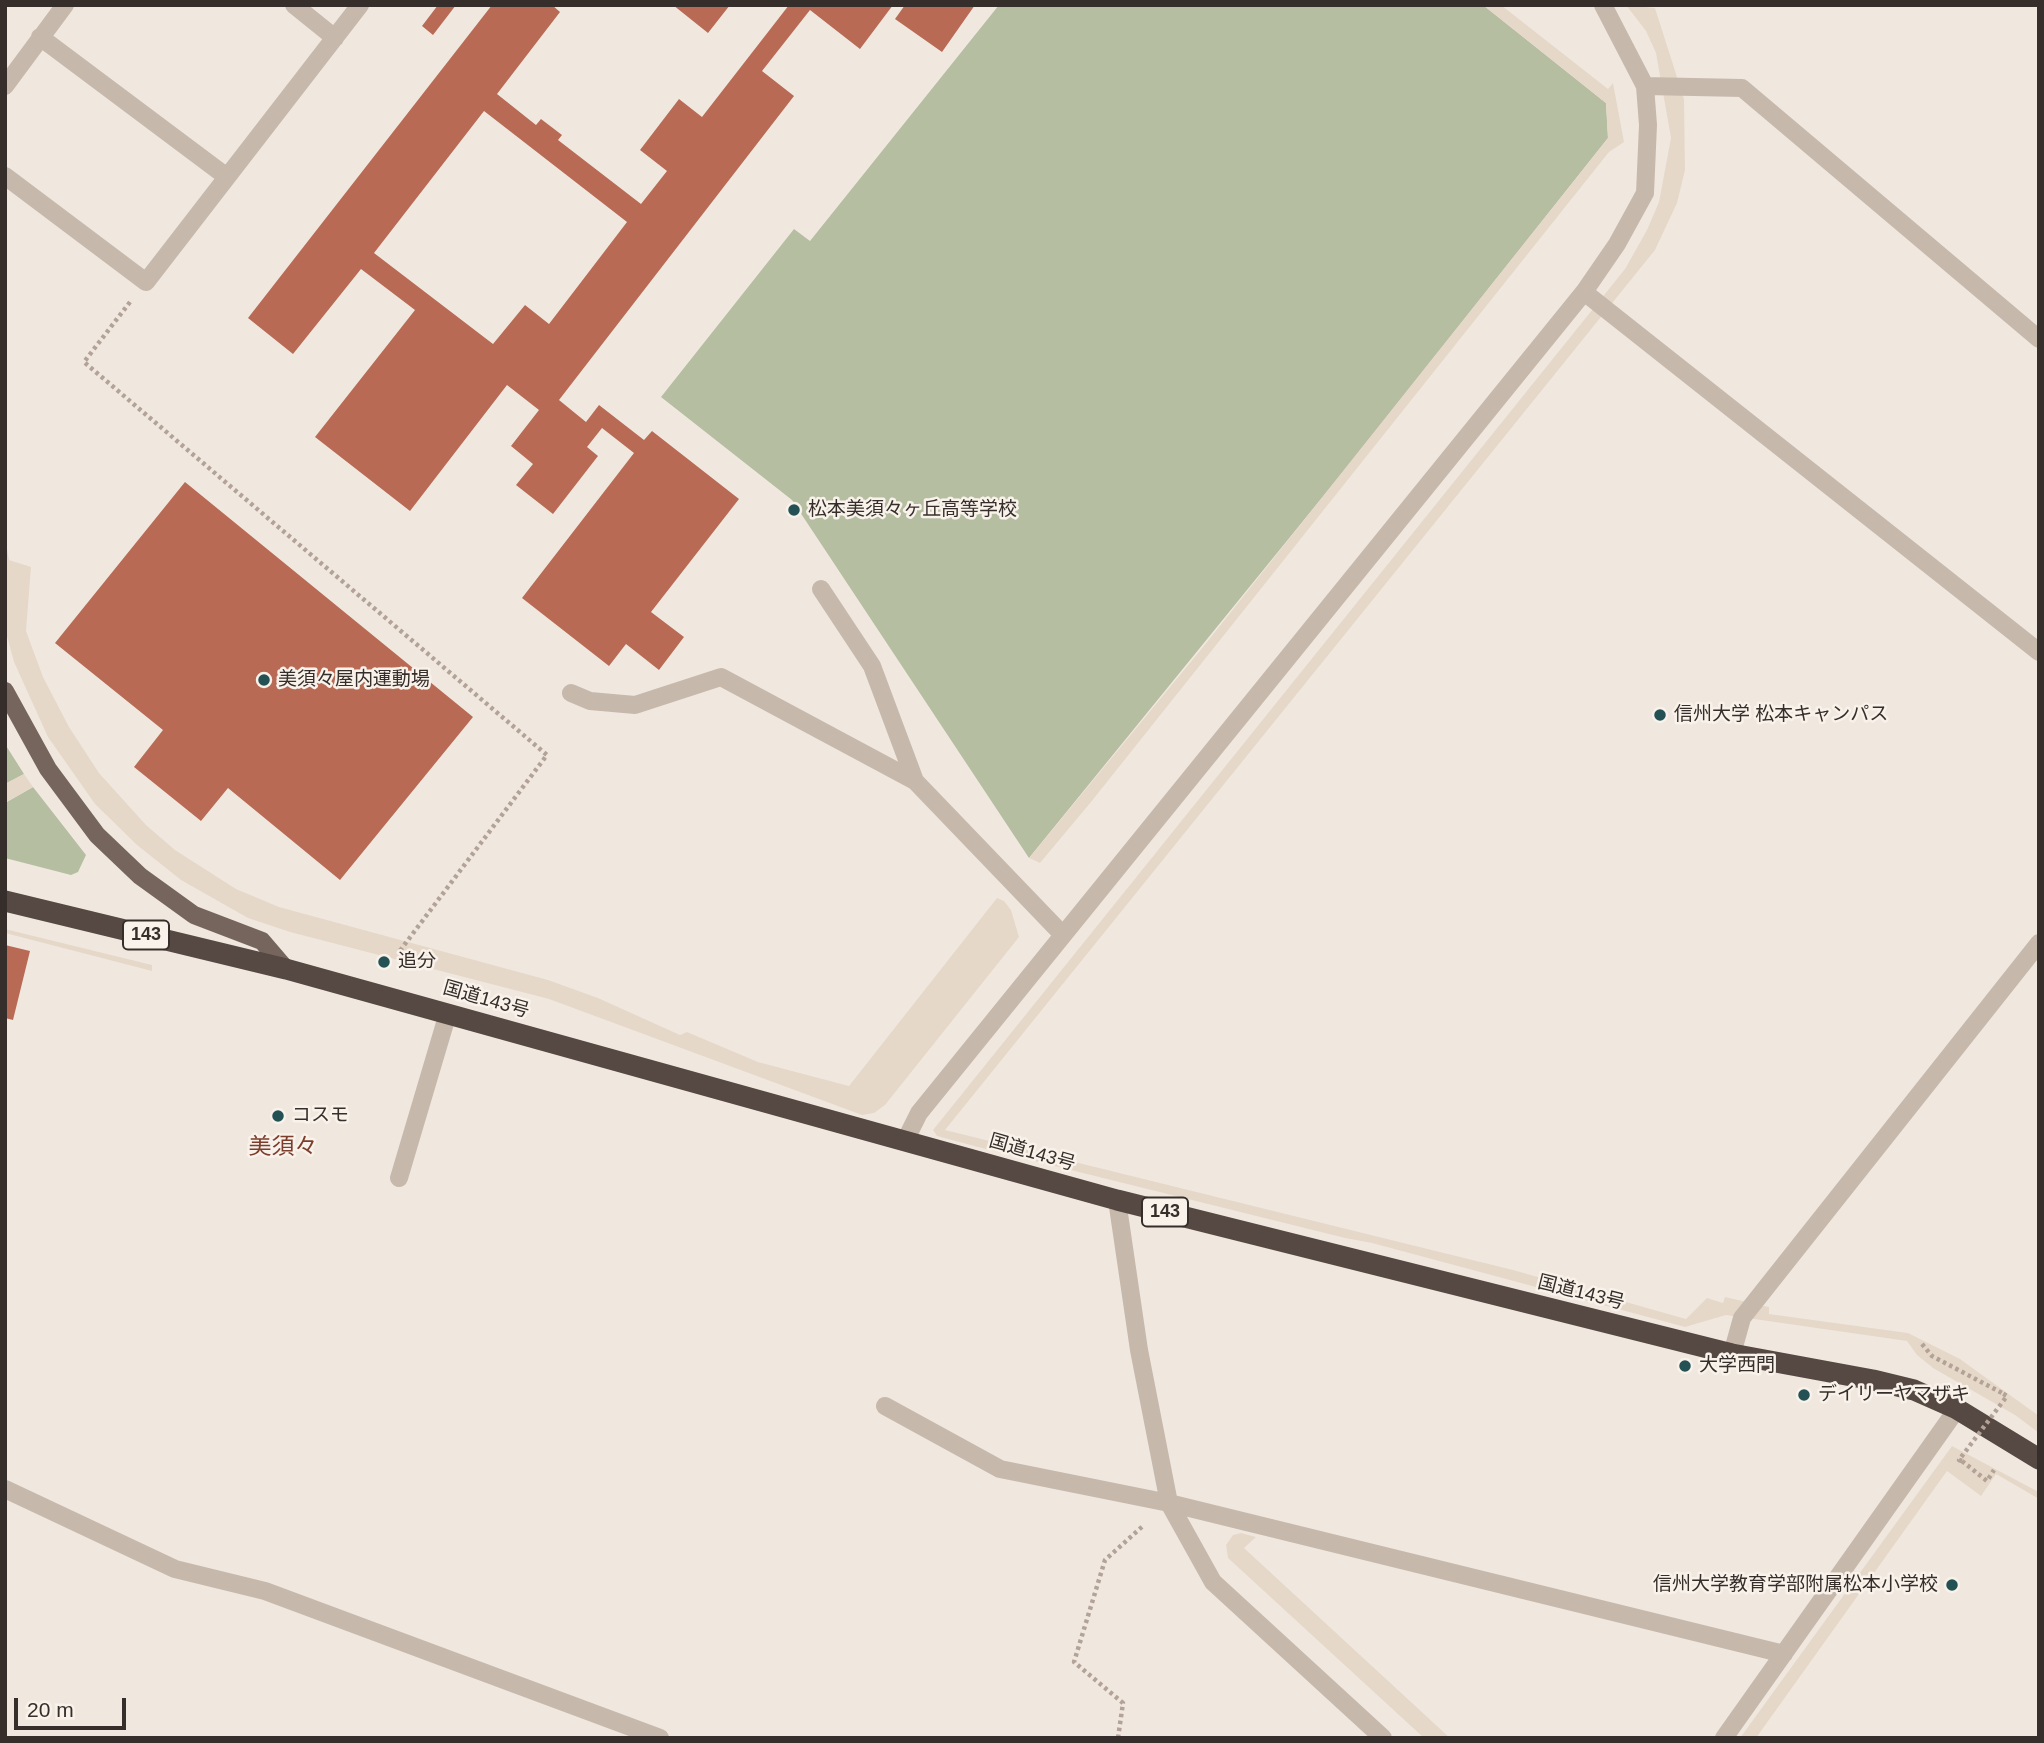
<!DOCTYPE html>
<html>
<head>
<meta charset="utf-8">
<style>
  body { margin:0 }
  #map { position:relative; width:2044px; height:1743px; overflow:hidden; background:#f0e8df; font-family:Helvetica,sans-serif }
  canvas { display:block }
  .frame { position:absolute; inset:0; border:7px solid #362e2a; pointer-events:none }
  .scale { position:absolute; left:14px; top:1698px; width:112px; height:32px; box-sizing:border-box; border:4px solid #362e2a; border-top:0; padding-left:9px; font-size:21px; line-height:24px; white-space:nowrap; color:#362e2a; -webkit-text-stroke:5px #f8f2eb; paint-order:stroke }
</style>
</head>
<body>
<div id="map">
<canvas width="2044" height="1743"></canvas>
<div class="frame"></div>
<div class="scale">20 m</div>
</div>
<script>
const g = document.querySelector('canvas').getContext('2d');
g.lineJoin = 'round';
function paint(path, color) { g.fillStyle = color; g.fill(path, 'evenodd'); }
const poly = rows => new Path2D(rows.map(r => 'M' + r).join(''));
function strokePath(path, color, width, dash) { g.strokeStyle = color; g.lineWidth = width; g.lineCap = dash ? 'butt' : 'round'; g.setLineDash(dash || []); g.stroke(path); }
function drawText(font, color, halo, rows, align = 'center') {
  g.font = font + ' Helvetica,"Noto Sans JP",sans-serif'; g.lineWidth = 5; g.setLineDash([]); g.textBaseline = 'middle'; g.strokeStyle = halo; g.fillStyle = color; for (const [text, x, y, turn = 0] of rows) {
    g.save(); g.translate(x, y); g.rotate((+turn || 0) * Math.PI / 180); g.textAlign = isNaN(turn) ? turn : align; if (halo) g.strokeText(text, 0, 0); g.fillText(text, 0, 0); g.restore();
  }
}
const green = poly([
  [999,5,1483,5,1606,103,1608,138,1347,467,1029,858,792,500,661,397,794,229,810,241],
  [5,744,24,774,5,784],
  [33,787,86,855,78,872,71,875,5,858,5,803]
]);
const plaza = poly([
  [1483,5,1501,5,1608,89,1613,83,1624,142,1609,152,1091,802,1040,863,1029,858,1203,647,1608,138,1606,103],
  [1626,5,1655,8,1684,99,1685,170,1677,203,1655,250,945,1130,1513,1270,1686,1319,1707,1298,1723,1303,1725,1297,1769,1307,1769,1314,1908,1333,1960,1359,2039,1416,2039,1433,2015,1415,1933,1368,1917,1355,1907,1341,1726,1315,1685,1327,1372,1243,1345,1238,978,1147,937,1136,933,1130,1625,269,1647,230,1659,202,1671,138,1656,53,1646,31],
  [5,537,9,560,31,567,26,631,43,677,69,727,99,773,146,825,175,850,236,889,279,907,548,980,598,998,680,1035,687,1032,758,1062,849,1086,997,898,1004,901,1011,910,1019,937,885,1105,874,1113,862,1115,549,999,290,932,248,918,181,880,137,845,95,804,48,737,14,662,5,629],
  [24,774,33,787,5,803,5,784],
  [5,929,152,965,152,971,5,933],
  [1952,1446,2033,1489,2039,1492,2039,1499,1996,1474,1981,1496,1947,1471,1756,1738,1740,1738],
  [1241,1533,1256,1537,1244,1548,1450,1738,1424,1738,1228,1558,1226,1545,1233,1535]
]);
const building = poly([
  [438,5,456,5,433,35,422,26],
  [492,5,552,5,560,12,497,94,536,125,541,119,562,135,558,140,641,204,667,171,640,150,679,99,702,117,789,5,893,5,860,49,810,10,762,71,794,96,559,400,586,422,599,405,644,440,652,431,739,499,651,612,684,637,659,670,626,644,609,666,522,598,634,453,602,428,587,447,598,456,553,514,516,485,533,464,511,446,539,410,507,385,410,511,315,437,415,310,361,269,293,354,248,318],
  [484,111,627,222,549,324,525,305,493,344,374,253],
  [673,5,730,5,708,33],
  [905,5,975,5,942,52,895,19],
  [185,482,473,717,340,880,228,788,201,821,134,767,163,730,55,643],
  [5,945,30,951,13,1020,5,1018]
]);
const path = poly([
  [130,302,84,362,547,755,399,952],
  [1922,1344,1932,1356,2002,1393],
  [1962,1461,1987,1481,1994,1470],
  [1118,1738,1123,1703,1074,1662,1105,1560,1144,1525]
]);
const minor = poly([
  [294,5,335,38],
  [40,37,227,177],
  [5,86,65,5],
  [1645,86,1742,88,2039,339],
  [5,176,146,282,360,5],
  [1584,292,2039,652],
  [821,589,872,666,915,781],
  [571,693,590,701,635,705,721,677,915,781,1063,935],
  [905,1141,919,1113,1584,292,1617,244,1645,193,1648,125,1645,86,1603,5],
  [399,1178,448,1013],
  [1117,1200,1139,1350,1169,1503,1213,1582,1383,1738],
  [1732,1354,1742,1318,2039,943],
  [885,1406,1000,1469,1169,1503,1784,1654],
  [5,1489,175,1569,265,1591,660,1738],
  [1724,1738,1957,1409]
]);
const major = poly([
  [5,691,48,769,97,835,140,876,194,915,262,941,286,969]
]);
const highway = poly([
  [5,901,286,969,1117,1200,1732,1354,1873,1380,1914,1390,1957,1409,2039,1459]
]);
const pathBridge = poly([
  [1962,1461,1959,1460,2007,1396,2002,1393]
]);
const markers = [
  [794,510,7,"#245153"],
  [264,680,7,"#245153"],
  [1660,715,7,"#245153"],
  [384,962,7,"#245153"],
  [278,1116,7,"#245153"],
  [1685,1366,7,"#245153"],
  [1804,1395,7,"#245153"],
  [1952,1585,7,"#245153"]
];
const shields = [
  [146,935,46],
  [1165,1212,46]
];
const shieldNames = [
  ["143",146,935],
  ["143",1165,1212]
];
const poiNames = [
  ["松本美須々ヶ丘高等学校",808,510],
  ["美須々屋内運動場",278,680],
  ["信州大学 松本キャンパス",1674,715],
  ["追分",398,962],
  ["コスモ",292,1116],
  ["大学西門",1699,1366],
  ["デイリーヤマザキ",1818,1395],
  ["信州大学教育学部附属松本小学校",1938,1585,"right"]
];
const streetNames = [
  ["国道143号",486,1000,16],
  ["国道143号",1032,1153,16],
  ["国道143号",1581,1293,14]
];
const quarterNames = [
  ["美須々",283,1148]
];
paint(green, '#b5bea1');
paint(plaza, '#e6d8c8');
paint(building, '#b86a55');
strokePath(path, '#b3a297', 4.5, [3.5, 3.5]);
strokePath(minor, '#c7b8ac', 18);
strokePath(major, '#76655d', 18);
strokePath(highway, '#564842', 21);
strokePath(pathBridge, '#b3a297', 4.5, [3.5, 3.5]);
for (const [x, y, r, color] of markers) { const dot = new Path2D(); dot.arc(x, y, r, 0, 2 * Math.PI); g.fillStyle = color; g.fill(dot); strokePath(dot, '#f8f2eb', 2.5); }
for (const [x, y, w] of shields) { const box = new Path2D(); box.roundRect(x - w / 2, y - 14.5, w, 29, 5); g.fillStyle = '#f8f2eb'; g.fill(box); strokePath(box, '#362e2a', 2); }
drawText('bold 18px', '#362e2a', null, shieldNames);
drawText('19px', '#362e2a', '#f8f2eb', poiNames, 'left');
drawText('19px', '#362e2a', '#f8f2eb', streetNames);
drawText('23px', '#7c3d2c', '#f8f2eb', quarterNames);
</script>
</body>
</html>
